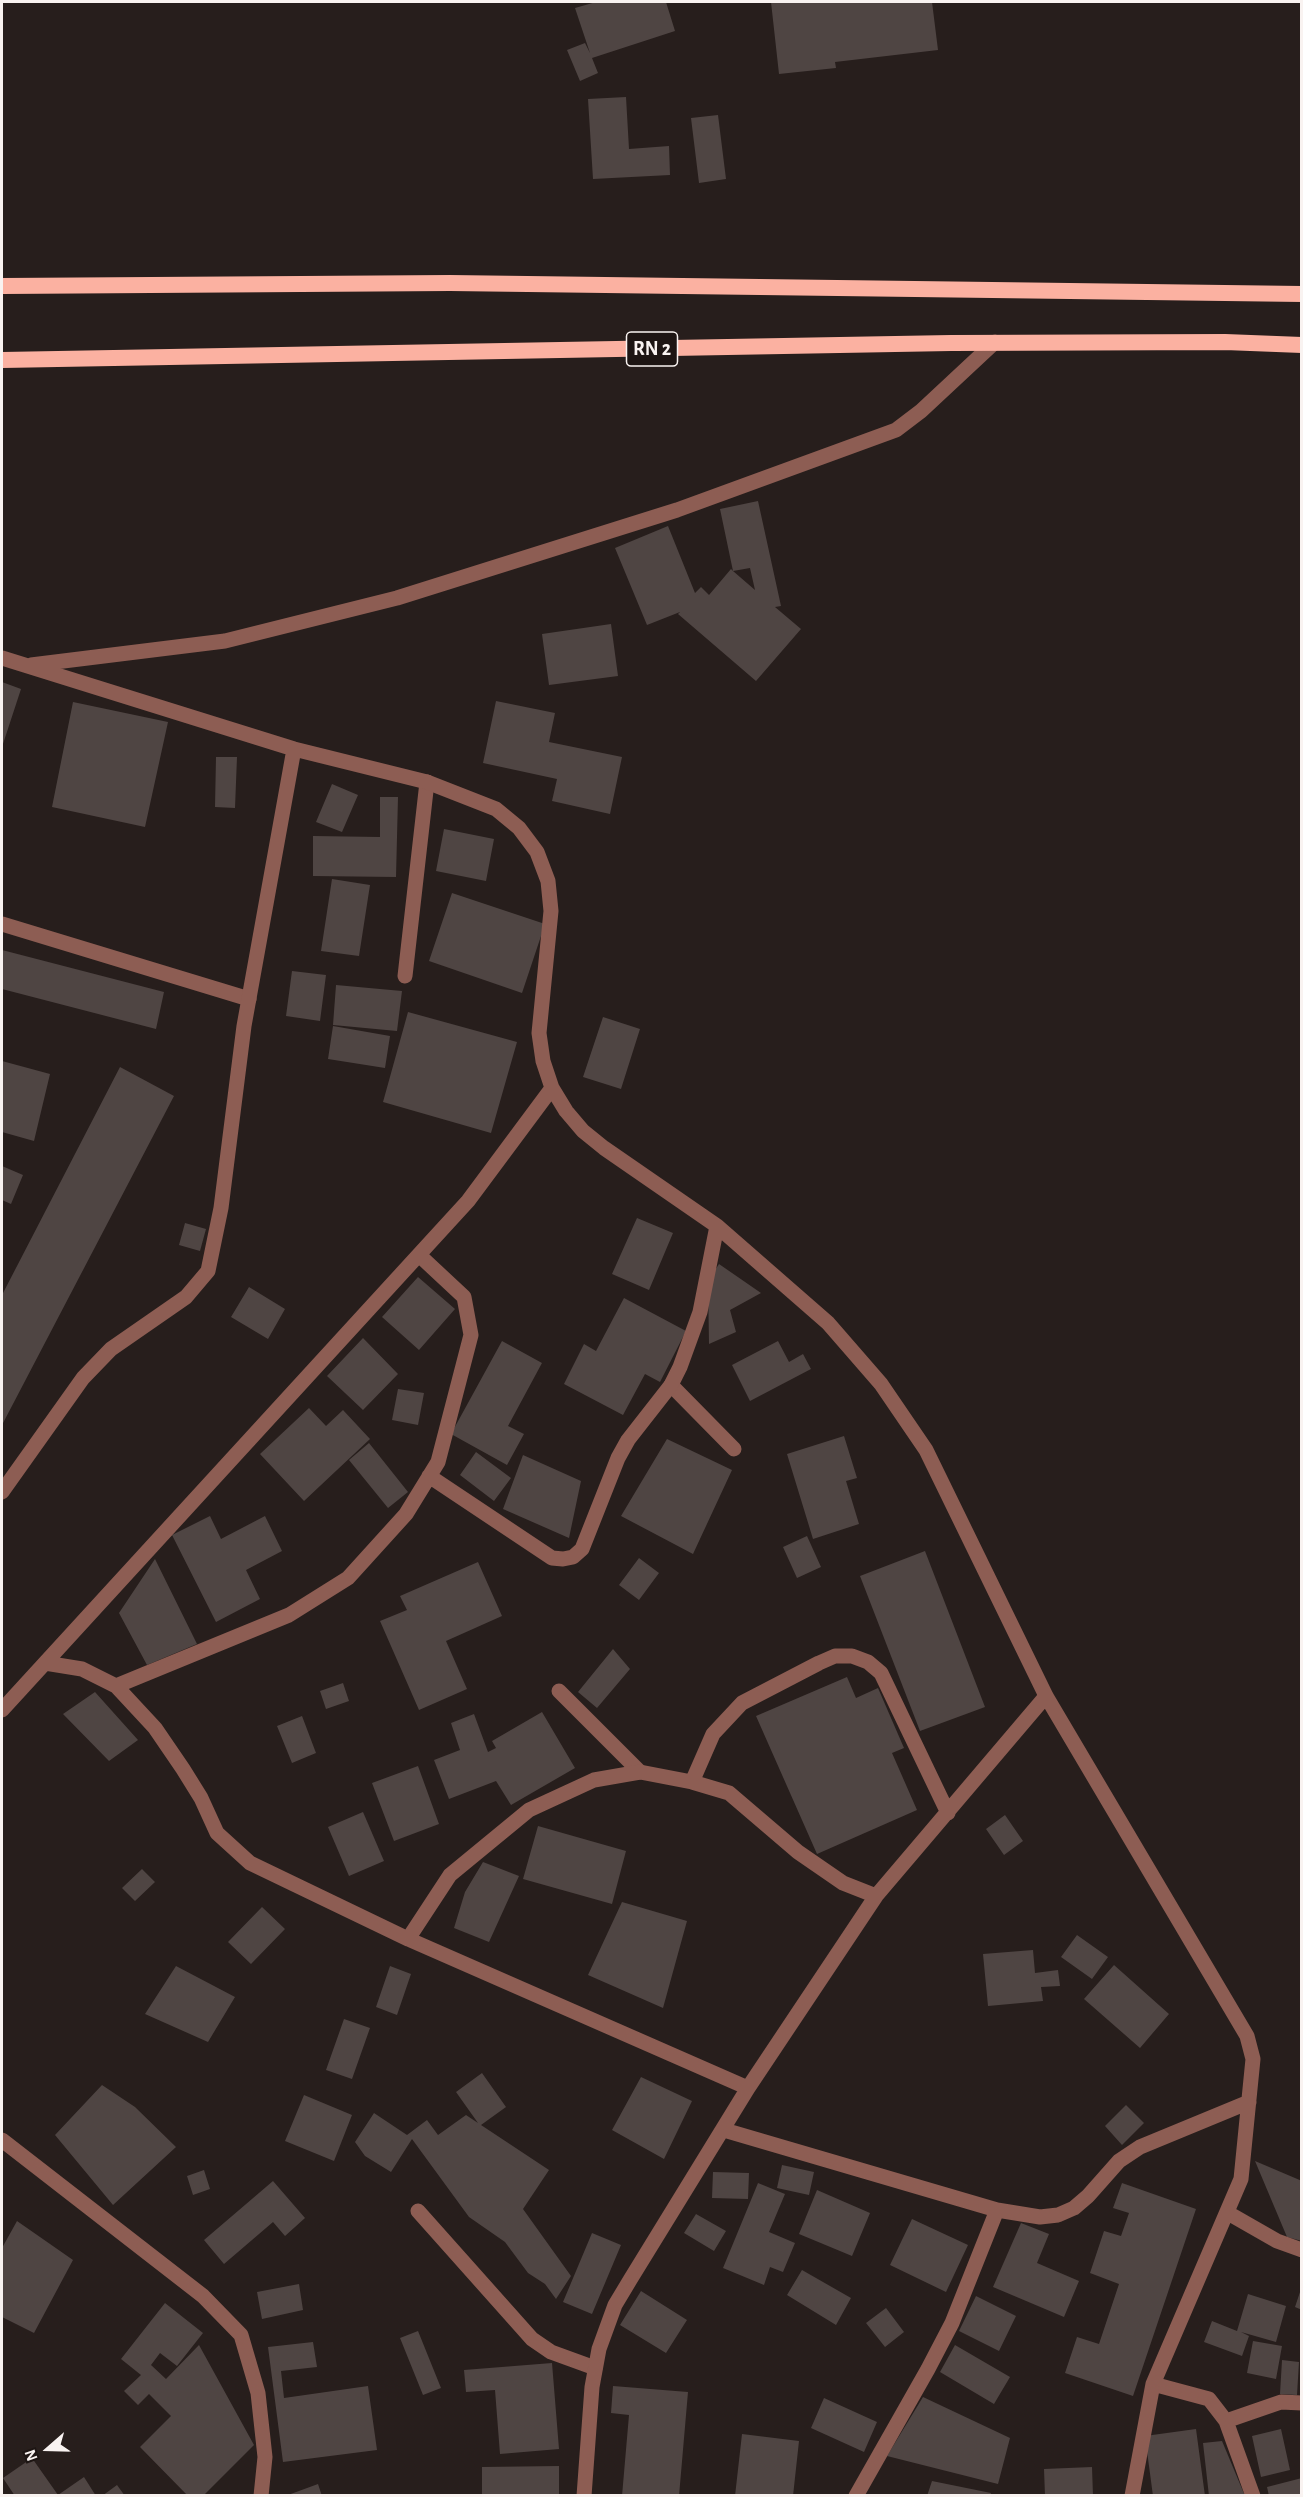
<!DOCTYPE html>
<html>
<head>
<meta charset="utf-8">
<style>
  body { margin:0 }
  #map { position:relative; width:1303px; height:2497px; overflow:hidden; background:#271e1c; font-family:"Alegreya Sans",sans-serif }
  canvas { display:block }
  .frame { position:absolute; inset:0; border:3px solid #f9f3f1; pointer-events:none }
  .north { position:absolute; left:18px; top:2419px; width:60px; height:60px; -webkit-text-stroke:4px #1d1513; paint-order:stroke; rotate:250deg; font-size:16px; font-weight:700; line-height:24px; text-align:center; color:#f9f3f1 }
  .north::after { content:''; display:block; margin:auto; width:21px; height:27px; background:#f9f3f1; clip-path:polygon(50% 0,100% 100%,50% 72%,0 100%) }
</style>
</head>
<body>
<div id="map">
<canvas width="1303" height="2497"></canvas>
<div class="frame"></div>
<div class="north">N</div>
</div>
<script>
const g = document.querySelector('canvas').getContext('2d');
g.lineJoin = 'round';
function paint(path, color) { g.fillStyle = color; g.fill(path, 'evenodd'); }
const poly = rows => new Path2D(rows.map(r => 'M' + r).join(''));
function strokePath(path, color, width, dash) { g.strokeStyle = color; g.lineWidth = width; g.lineCap = dash ? 'butt' : 'round'; g.setLineDash(dash || []); g.stroke(path); }
function drawText(font, color, halo, rows, align = 'center') {
  g.font = font + ' "Alegreya Sans",sans-serif'; g.lineWidth = 6; g.setLineDash([]); g.textBaseline = 'middle'; g.strokeStyle = halo; g.fillStyle = color; for (const [text, x, y, turn = 0] of rows) {
    g.save(); g.translate(x, y); g.rotate((+turn || 0) * Math.PI / 180); g.textAlign = isNaN(turn) ? turn : align; if (halo) g.strokeText(text, 0, 0); g.fillText(text, 0, 0); g.restore();
  }
}
const building = poly([
  [596,2,666,2,675,31,592,58,598,73,580,81,567,50,585,43,590,53,575,8],
  [771,2,932,2,938,50,835,62,836,68,779,74],
  [626,97,629,149,669,146,670,175,593,179,588,99],
  [718,115,726,179,699,183,691,118],
  [758,501,781,606,775,607,801,629,756,681,678,614,680,612,647,625,615,548,668,526,695,593,701,587,709,595,731,569,733,571,720,509],
  [750,568,755,590,733,571],
  [611,624,618,676,549,685,542,634],
  [2,682,21,689,2,747],
  [496,701,555,713,549,742,622,757,610,814,552,801,557,779,483,763],
  [73,702,168,722,145,827,52,807],
  [216,757,237,757,235,808,215,807],
  [332,784,358,795,342,832,316,822],
  [380,797,398,797,396,877,313,876,313,836,380,837],
  [444,829,494,839,486,881,436,871],
  [332,879,370,885,359,956,321,951],
  [452,893,545,924,522,993,429,961],
  [2,950,164,992,156,1029,2,989],
  [292,971,326,975,320,1021,286,1016],
  [336,985,402,991,397,1031,333,1025],
  [408,1012,517,1042,491,1133,383,1102],
  [603,1017,640,1029,621,1089,583,1077],
  [333,1026,390,1036,385,1068,328,1059],
  [2,1061,50,1074,34,1141,2,1132],
  [120,1067,174,1096,2,1425,2,1295],
  [2,1166,23,1175,11,1204,2,1200],
  [637,1218,673,1233,649,1290,612,1274],
  [185,1223,206,1229,200,1251,179,1245],
  [719,1264,761,1293,730,1310,736,1332,709,1344,708,1281],
  [418,1277,455,1309,419,1350,382,1317],
  [249,1287,285,1309,268,1339,231,1317],
  [624,1298,686,1331,660,1382,645,1374,623,1415,564,1384,584,1344,596,1351],
  [363,1338,398,1374,363,1410,327,1376],
  [502,1341,542,1363,508,1426,524,1434,507,1465,451,1434],
  [778,1341,789,1362,803,1354,811,1369,750,1401,732,1365],
  [398,1389,424,1393,418,1425,392,1420],
  [309,1408,326,1426,343,1410,370,1439,304,1501,260,1454],
  [844,1436,857,1478,846,1481,859,1524,813,1539,787,1454],
  [667,1439,732,1470,693,1554,621,1516],
  [369,1443,408,1492,388,1508,349,1460],
  [476,1452,511,1478,494,1501,460,1475],
  [523,1455,581,1481,569,1538,503,1509],
  [210,1516,221,1539,265,1516,282,1551,246,1570,260,1599,216,1622,172,1535],
  [807,1536,821,1567,797,1578,783,1547],
  [925,1551,985,1707,920,1731,860,1576],
  [639,1558,659,1573,639,1600,619,1585],
  [155,1559,197,1644,147,1665,119,1613],
  [478,1562,502,1616,446,1641,467,1689,419,1710,380,1621,407,1610,400,1596],
  [613,1649,630,1669,597,1708,578,1692],
  [847,1677,856,1698,878,1688,904,1748,892,1753,917,1810,817,1854,756,1716],
  [343,1683,349,1701,326,1709,320,1691],
  [95,1692,138,1740,109,1761,63,1714],
  [542,1712,575,1768,511,1805,496,1781,449,1799,434,1760,460,1750,451,1723,474,1714,488,1752,496,1748,492,1741],
  [302,1716,316,1753,292,1763,277,1726],
  [418,1766,439,1824,394,1841,372,1783],
  [363,1812,384,1861,349,1876,328,1827],
  [1005,1815,1023,1841,1004,1855,986,1829],
  [538,1826,626,1851,612,1904,523,1879],
  [483,1862,519,1876,489,1942,454,1928,465,1892],
  [142,1869,155,1882,135,1901,122,1888],
  [622,1902,687,1921,663,2008,588,1975],
  [262,1907,285,1929,251,1964,228,1942],
  [1077,1935,1108,1957,1092,1979,1061,1957],
  [1033,1950,1035,1973,1058,1970,1060,1986,1041,1987,1043,2001,988,2006,983,1954],
  [1114,1965,1169,2014,1140,2048,1084,1999],
  [176,1966,235,1997,208,2042,145,2014],
  [390,1966,411,1974,397,2015,376,2007],
  [344,2019,370,2028,352,2079,326,2070],
  [482,2073,506,2107,481,2125,549,2170,523,2209,571,2276,556,2299,545,2284,528,2273,505,2242,469,2217,412,2139,391,2172,365,2156,355,2142,374,2113,407,2135,427,2120,438,2135,466,2115,478,2123,456,2092],
  [641,2077,692,2101,664,2159,612,2130],
  [102,2085,135,2107,176,2147,113,2205,55,2135],
  [304,2095,352,2115,334,2161,285,2141],
  [1126,2105,1144,2123,1122,2145,1105,2126],
  [1255,2161,1302,2181,1302,2241,1287,2237],
  [782,2165,814,2172,809,2195,777,2188],
  [204,2170,210,2189,193,2195,187,2176],
  [713,2172,749,2173,748,2199,712,2198],
  [273,2181,305,2218,285,2236,273,2222,224,2264,204,2240],
  [758,2183,785,2194,769,2232,795,2243,783,2272,770,2267,764,2285,723,2268],
  [1122,2183,1196,2209,1133,2396,1065,2373,1077,2337,1099,2344,1119,2284,1090,2273,1104,2231,1121,2236,1129,2213,1113,2208],
  [817,2190,870,2213,852,2256,799,2234],
  [696,2214,726,2231,714,2251,684,2233],
  [912,2219,968,2245,946,2292,890,2265],
  [17,2221,73,2260,34,2333,2,2317,2,2248],
  [1021,2223,1049,2234,1037,2263,1079,2281,1064,2317,993,2287],
  [592,2233,621,2245,592,2314,563,2302],
  [802,2270,851,2298,836,2325,787,2295],
  [299,2284,303,2310,262,2319,257,2292],
  [1301,2289,1302,2289,1302,2310,1295,2307],
  [641,2291,687,2320,666,2353,620,2325],
  [1248,2294,1286,2306,1276,2342,1241,2332,1249,2336,1242,2356,1204,2342,1212,2321,1237,2331],
  [976,2296,1016,2316,999,2351,959,2331],
  [165,2303,203,2333,177,2366,160,2353,151,2365,166,2379,199,2345,254,2445,203,2496,188,2496,140,2447,171,2416,149,2394,138,2405,124,2391,141,2375,121,2359],
  [886,2308,904,2332,885,2347,866,2323],
  [418,2331,441,2388,423,2395,400,2338],
  [1253,2341,1282,2346,1276,2379,1247,2373],
  [313,2342,317,2367,281,2371,284,2398,368,2386,377,2450,283,2462,268,2347],
  [955,2345,1010,2377,994,2404,940,2372],
  [1282,2360,1299,2362,1297,2395,1280,2394],
  [552,2363,559,2449,500,2454,495,2390,466,2392,464,2370],
  [613,2386,688,2392,679,2496,622,2496,629,2415,611,2413],
  [923,2397,1010,2438,998,2484,887,2456],
  [824,2398,877,2422,864,2452,811,2428],
  [1196,2429,1205,2496,1153,2496,1145,2436],
  [1281,2429,1290,2470,1261,2477,1252,2436],
  [742,2434,799,2441,793,2496,735,2496],
  [1222,2441,1245,2496,1209,2496,1203,2443],
  [32,2458,58,2495,84,2477,96,2496,15,2496,3,2478],
  [559,2466,559,2496,482,2496,482,2467],
  [1092,2467,1093,2496,1045,2496,1044,2469],
  [1302,2478,1302,2496,1269,2496,1267,2487],
  [932,2481,991,2493,990,2496,927,2496],
  [318,2484,322,2496,288,2496,288,2495],
  [117,2485,125,2496,102,2496]
]);
const service = poly([
  [2,924,249,999],
  [405,976,427,782],
  [671,1385,734,1449],
  [559,1691,640,1772],
  [418,2211,532,2339,551,2352,595,2368]
]);
const minor = poly([
  [2,658,294,749,427,782,496,809,519,828,537,852,548,881,551,911,539,1033,543,1061,552,1088,566,1111,583,1131,604,1148,717,1226,828,1323,881,1384,926,1450,1046,1696,1247,2036,1253,2059,1241,2179,1153,2384,1132,2496],
  [31,665,225,641,397,598,677,510,896,430,921,411,995,342],
  [429,1476,552,1558,563,1559,573,1557,582,1549,618,1458,628,1440,671,1385,680,1367,700,1312,717,1226],
  [2,1492,83,1378,111,1349,186,1297,208,1271,221,1208,244,1026,294,749],
  [45,1663,82,1669,116,1686,155,1728,183,1769,201,1798,217,1833,250,1863,408,1939,748,2088],
  [116,1686,289,1615,348,1578,406,1514,438,1462,471,1335,464,1297,419,1255],
  [2,1710,468,1201,552,1088],
  [692,1782,713,1734,742,1703,819,1663,835,1656,852,1656,868,1662,881,1673,948,1813],
  [408,1939,450,1875,529,1810,594,1780,640,1772,692,1782,729,1793,798,1852,843,1883,876,1896],
  [724,2130,997,2210,1040,2217,1058,2215,1074,2208,1088,2196,1119,2161,1140,2147,1249,2102],
  [2,2140,203,2296,241,2335,258,2393,265,2457,261,2496],
  [1228,2213,1277,2241,1302,2250],
  [1153,2384,1209,2399,1226,2421,1253,2496],
  [1226,2421,1281,2402,1302,2403],
  [584,2496,592,2387,599,2349,615,2305,630,2280,748,2088,876,1896,1046,1696],
  [856,2496,928,2369,952,2323,997,2210]
]);
const trunk = poly([
  [2,286,450,283,1302,294],
  [2,360,951,343,1225,342,1302,345]
]);
const shields = [
  [652,349,51]
];
const shieldNames = [
  ["RN 2",652,349]
];
paint(building, '#4f4543');
strokePath(service, '#8d5d53', 15);
strokePath(minor, '#8d5d53', 15);
strokePath(trunk, '#fbb1a1', 16);
for (const [x, y, w] of shields) { const box = new Path2D(); box.roundRect(x - w / 2, y - 17, w, 34, 4.5); g.fillStyle = '#1d1513'; g.fill(box); strokePath(box, '#f9f3f1', 1.5); }
drawText('bold 20px', '#f9f3f1', null, shieldNames);
</script>
</body>
</html>
